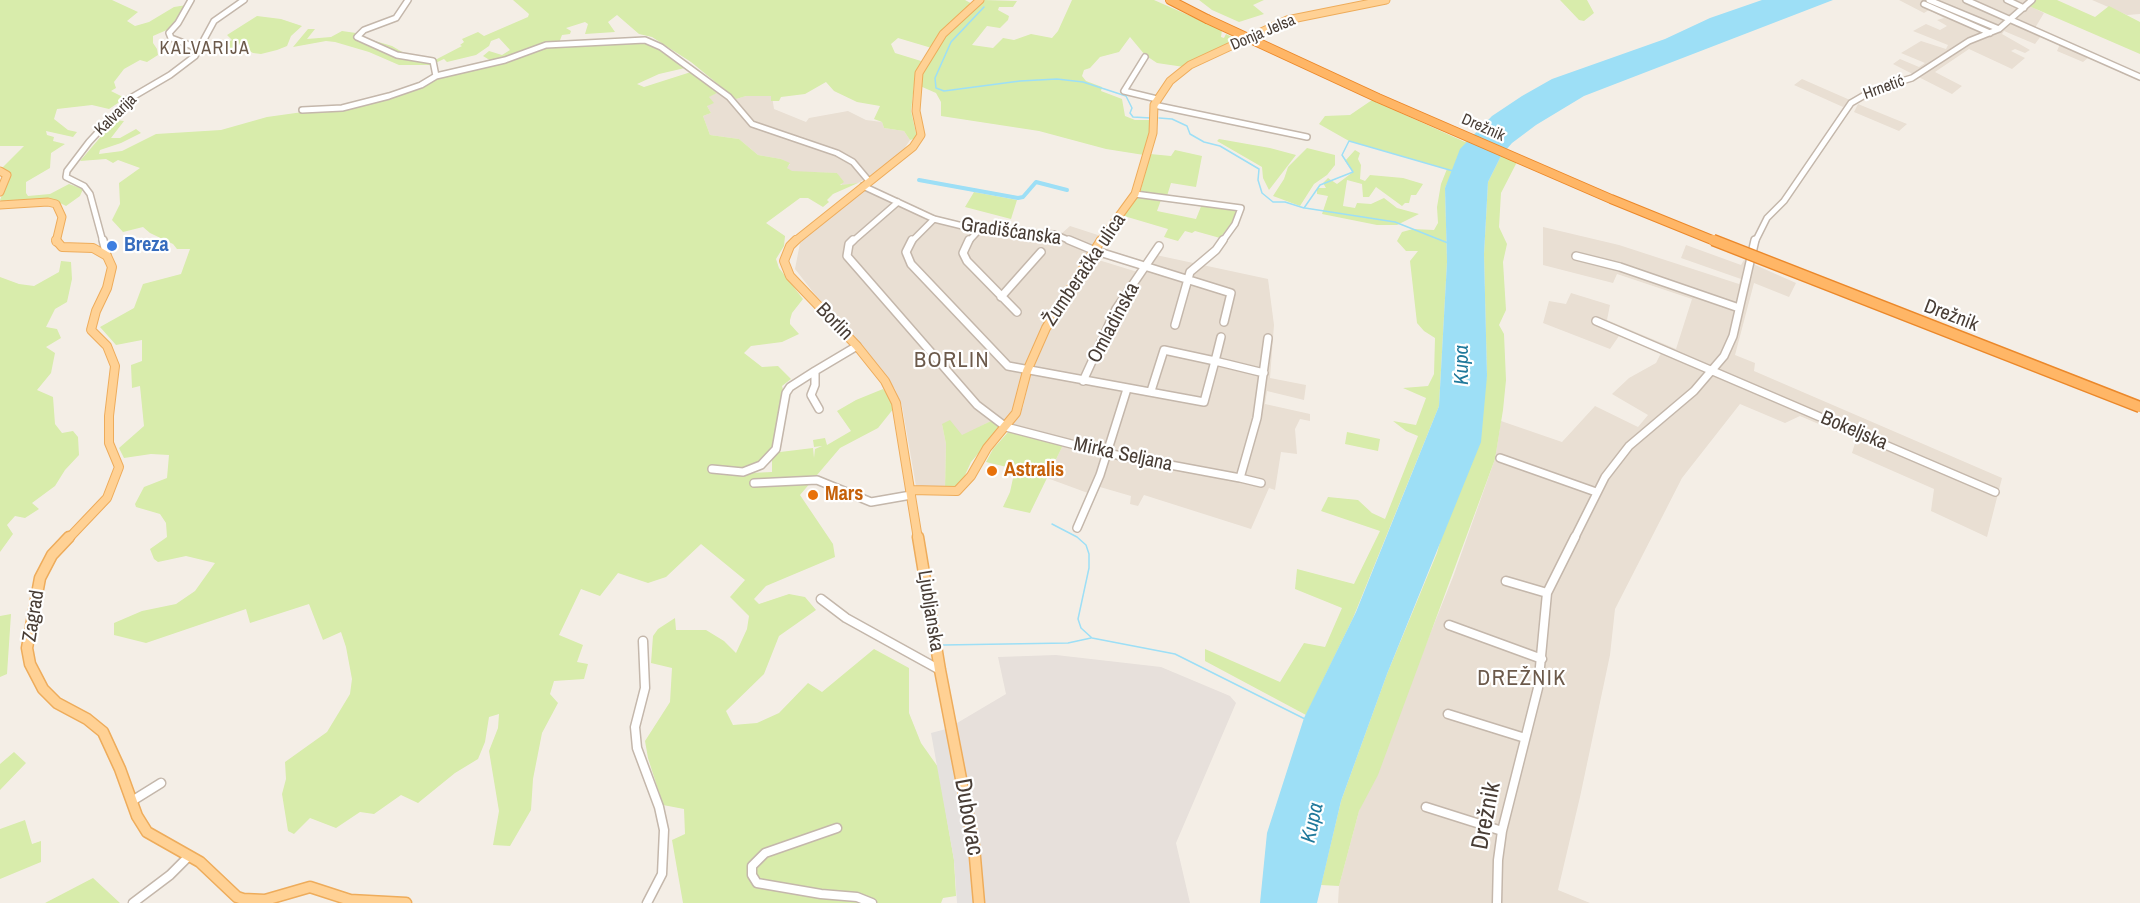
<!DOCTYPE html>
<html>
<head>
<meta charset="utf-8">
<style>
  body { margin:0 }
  canvas { display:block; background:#f4eee6 }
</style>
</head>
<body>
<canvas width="2140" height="903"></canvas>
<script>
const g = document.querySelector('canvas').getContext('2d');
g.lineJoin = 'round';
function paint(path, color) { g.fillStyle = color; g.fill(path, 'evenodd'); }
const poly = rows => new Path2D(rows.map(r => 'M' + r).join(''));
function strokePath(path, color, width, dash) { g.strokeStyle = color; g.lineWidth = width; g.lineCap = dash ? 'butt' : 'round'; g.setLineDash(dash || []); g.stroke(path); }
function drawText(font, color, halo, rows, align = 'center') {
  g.font = font + ' "Archivo Narrow",sans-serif'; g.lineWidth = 4.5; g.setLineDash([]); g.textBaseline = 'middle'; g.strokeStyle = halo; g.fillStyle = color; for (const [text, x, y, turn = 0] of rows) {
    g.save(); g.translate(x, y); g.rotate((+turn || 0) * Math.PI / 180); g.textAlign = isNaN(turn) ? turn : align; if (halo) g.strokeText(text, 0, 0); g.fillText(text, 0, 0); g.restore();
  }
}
const residential = poly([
  [1899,0,2035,0,2030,6,2044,13,2035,28,2094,53,2083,62,2057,51,2060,44,2041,36,2035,44,2004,31,2002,34,2030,50,2025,53,2015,49,2011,51,2025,58,2012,69,1969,49,1935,72,1962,86,1952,94,1893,64,1900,59,1919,67,1925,63,1901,53,1921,41,1946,49,1948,45,1913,31,1926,24,1940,30,1947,26,1937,20,1944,18,1929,10,1924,13],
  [2092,0,2140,0,2140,14,2127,15],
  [1802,79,1850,100,1843,107,1794,85],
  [725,89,736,99,746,96,772,96,774,109,806,122,809,118,848,111,866,120,882,122,884,128,904,131,910,140,902,152,874,174,858,183,842,185,837,173,792,172,786,168,790,164,781,159,758,155,739,139,710,135,703,116,711,113,707,106,708,97],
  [1858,104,1907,124,1899,131,1854,112],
  [863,189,934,222,937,218,981,227,1023,231,1047,229,1061,234,1070,226,1101,236,1065,287,1026,367,1013,412,1001,427,991,421,962,436,942,424,946,444,945,489,916,486,902,406,895,389,869,354,813,292,795,269,800,243,815,227],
  [1543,227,1619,245,1739,284,1741,279,1681,258,1686,245,1741,265,1744,260,1796,283,1789,297,1754,283,1735,355,1755,363,1754,371,2002,478,1987,537,1931,511,1934,489,1852,453,1856,440,1800,416,1785,423,1740,404,1682,478,1615,609,1610,655,1580,797,1558,890,1590,903,1338,903,1339,886,1359,811,1453,577,1495,459,1501,421,1562,442,1595,406,1638,427,1648,415,1612,394,1629,378,1656,363,1661,353,1619,336,1610,349,1543,323,1549,301,1566,304,1571,293,1610,305,1607,320,1676,349,1692,299,1617,274,1613,283,1543,265],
  [1156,255,1268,279,1274,325,1270,378,1306,385,1304,400,1267,391,1265,404,1310,414,1310,421,1300,419,1295,429,1297,454,1281,452,1275,490,1269,488,1251,529,1144,495,1138,506,1130,504,1131,496,1100,487,1096,496,1047,478,1063,445,1010,430,1023,407,1032,367,1054,319,1092,258,1144,274]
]);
const industrial = poly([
  [1056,655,1161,667,1230,696,1236,703,1176,843,1190,903,980,903,952,726,1006,694,998,657]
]);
const green = poly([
  [0,0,112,0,138,12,127,21,135,26,149,22,174,7,187,5,169,29,153,36,153,43,157,49,158,55,147,62,140,60,124,69,114,82,116,88,111,91,123,97,121,101,109,109,92,105,57,109,54,119,68,130,77,132,73,137,46,131,47,135,54,137,53,141,65,144,51,153,50,168,26,182,26,193,28,196,50,194,69,184,83,189,80,196,66,206,58,202,4,203,0,200,10,175,9,172,1,169,24,146,0,146],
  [513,0,965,0,978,7,984,0,1017,1,1013,7,999,7,998,10,1009,16,1008,20,1000,28,987,26,972,45,993,48,1003,38,1014,40,1031,34,1052,38,1058,31,1072,0,1154,0,1222,30,1221,37,1224,38,1226,34,1234,38,1235,43,1184,67,1157,63,1145,55,1130,37,1119,52,1100,57,1090,68,1084,70,1082,76,1086,81,1102,87,1101,91,1122,99,1125,116,1135,120,1150,120,1151,134,1144,155,1106,149,1039,131,941,116,941,102,936,93,920,86,924,67,935,49,898,38,891,44,895,53,921,61,914,84,911,111,917,138,910,140,904,131,884,128,882,122,874,119,880,106,857,102,834,91,826,82,805,94,781,97,779,101,771,101,771,96,746,96,736,99,691,62,652,37,639,34,617,15,608,22,615,32,585,34,588,24,585,22,566,28,571,31,570,34,562,35,559,43,561,46,646,42,659,48,685,68,659,74,637,84,644,87,691,72,717,93,709,97,714,103,707,106,711,113,703,116,710,135,739,139,758,155,781,159,790,163,787,168,792,171,837,173,844,182,840,185,858,183,833,194,827,200,829,202,823,207,808,198,800,198,766,223,785,236,784,246,776,259,779,268,803,299,792,313,790,320,790,324,799,334,782,342,751,346,744,353,762,367,778,366,791,379,782,386,784,393,778,416,780,426,774,449,762,464,750,469,750,473,772,472,772,453,813,448,814,458,815,449,822,446,814,447,813,440,825,438,827,445,851,431,837,411,856,400,883,389,889,396,894,408,878,428,840,448,800,495,833,544,835,557,766,586,754,599,759,604,789,594,805,597,816,610,779,636,764,674,726,711,733,725,757,723,779,713,808,683,822,692,874,649,909,668,909,713,921,743,938,767,954,860,956,896,943,898,941,903,683,903,672,840,685,834,684,809,663,805,648,758,645,741,670,702,672,668,651,663,653,636,658,629,675,618,676,630,706,630,724,641,736,653,747,629,749,616,730,597,745,580,701,544,666,577,648,583,618,573,600,596,581,589,559,635,583,645,577,662,588,664,584,679,554,681,550,694,558,703,542,733,533,779,531,810,510,846,493,845,499,811,489,751,498,728,499,714,489,717,485,742,478,759,455,773,418,803,401,795,374,814,360,812,336,828,310,818,294,834,288,831,282,794,286,779,285,762,327,732,350,694,352,679,346,647,341,632,323,640,309,604,250,623,246,609,146,643,114,635,114,623,142,611,176,604,195,591,215,563,186,556,158,562,154,559,150,549,167,537,166,523,160,514,136,507,135,504,144,487,167,478,169,455,151,454,124,458,119,448,144,426,140,386,132,388,131,365,142,361,142,340,116,345,100,327,134,308,143,284,181,274,190,249,177,249,173,244,150,233,143,227,123,232,112,220,120,204,119,183,140,168,118,160,113,163,106,159,80,161,115,120,124,121,111,138,120,138,136,129,141,133,121,143,100,150,99,154,122,151,156,134,221,130,267,117,346,106,453,72,493,62,483,56,489,51,502,55,510,50,499,38,491,41,489,46,476,55,447,62,444,59,431,65,399,65,369,52,335,42,326,41,293,47,308,29,315,29,307,39,331,37,342,31,356,33,355,35,392,46,409,56,437,59,462,46,460,45,464,42,462,39,478,32,484,36,528,17,529,14],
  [1199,0,1264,0,1253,5,1264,14,1239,22,1212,10],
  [1560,0,1587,0,1594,13,1584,21,1579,20],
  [2035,0,2057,0,2095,17,2109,6,2140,22,2140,54,2029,6],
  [257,16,281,19,302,26,291,36,287,46,277,50,261,54,253,53,236,43,235,46,244,51,243,54,231,52,225,48,224,44,232,40,227,35],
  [1372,100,1465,142,1468,140,1445,188,1447,262,1439,406,1353,618,1306,715,1205,661,1205,649,1280,682,1304,643,1325,647,1342,608,1295,589,1297,569,1354,584,1380,531,1321,511,1328,497,1358,500,1372,513,1385,519,1418,436,1406,431,1393,421,1416,425,1426,398,1403,388,1428,386,1434,374,1435,338,1424,331,1417,323,1410,261,1418,251,1406,251,1397,241,1402,232,1413,229,1434,230,1438,223,1437,207,1441,184,1447,169,1349,141,1319,124,1325,116,1350,115],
  [1219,139,1270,148,1296,155,1269,190,1263,178,1262,167,1217,141],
  [1307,148,1335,155,1335,165,1327,175,1314,184,1300,206,1273,196,1284,179,1288,167],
  [1175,150,1202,156,1196,187,1171,183,1167,196,1140,193,1150,154,1171,156],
  [1355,150,1360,153,1358,159,1361,165,1360,179,1365,181,1370,175,1403,178,1423,184,1416,195,1411,195,1409,203,1405,203,1402,206,1376,187,1369,197,1363,197,1362,184,1347,180,1343,206,1355,208,1357,203,1371,204,1384,198,1397,208,1419,214,1397,225,1377,225,1322,214,1328,196,1317,194,1317,188,1326,188,1323,183,1328,178,1337,184,1353,172,1345,161],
  [1501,156,1517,162,1501,193,1499,227,1507,244,1503,262,1506,310,1499,325,1504,334,1506,380,1503,410,1495,459,1378,775,1359,811,1339,886,1321,885,1341,801,1387,674,1437,553,1487,376,1484,254,1488,182],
  [974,192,1017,200,1011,219,965,207],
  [1140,196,1161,200,1157,211,1196,219,1202,204,1238,210,1233,221,1220,238,1195,231,1192,233,1185,231,1178,241,1164,237,1168,229,1124,216,1136,198],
  [61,261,71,262,72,279,67,302,55,309,46,327,57,329,61,338,46,347,55,353,51,373,37,390,53,397,55,424,62,433,73,431,78,437,79,455,65,470,55,486,32,503,39,509,25,518,15,516,7,525,13,534,0,552,0,277,19,284,34,286,59,272],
  [950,420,962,435,991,421,1001,427,971,462,961,484,954,489,945,489,946,444,942,424],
  [1010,430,1063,445,1030,513,1003,507,1010,492,1015,469,986,462,993,449],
  [1347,432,1380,439,1378,451,1345,444],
  [11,614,7,674,0,677,0,616],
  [14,752,26,763,0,790,0,764],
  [25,820,32,844,41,841,41,862,0,879,0,829],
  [93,878,120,903,45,903]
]);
const parking = poly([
  [946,729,970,835,976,903,957,903,954,860,931,733]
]);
const water = poly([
  [1762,0,1833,0,1584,96,1536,125,1512,143,1501,156,1488,182,1484,254,1487,376,1481,442,1387,674,1341,801,1317,903,1260,903,1267,833,1304,718,1356,612,1439,406,1447,262,1445,188,1460,149,1492,116,1522,96,1552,79,1665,39,1710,18]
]);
const stream = poly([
  [984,7,951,42,935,78,936,88,944,91,1020,81,1057,79,1083,82,1126,96,1132,108,1130,113,1133,117,1151,118],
  [1159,118,1172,119,1187,126,1190,134,1204,142,1220,146,1259,169,1258,180,1262,193,1273,202,1285,202,1304,208,1320,185,1353,172,1342,155,1349,141,1453,171],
  [1305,208,1395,222,1448,243],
  [1052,524,1077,537,1086,545,1089,554,1089,568,1078,619,1081,628,1092,638,1175,654,1305,719],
  [943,645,1068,643,1091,638]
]);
const canal = poly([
  [919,180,1018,198,1023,197,1036,182,1067,190]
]);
const minorFar2 = poly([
  [191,0,178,23,169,33,171,38,192,46,196,51],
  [408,0,396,18,364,30,357,37,397,55,433,61,436,76],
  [1929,0,1999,29],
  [1966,0,2140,77],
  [2007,0,2024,8],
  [1924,4,1990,33],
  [1145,57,1124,91,1157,99],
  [1154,105,1307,137],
  [302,110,342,108,389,96,421,85,436,76,505,60,546,45,645,40,661,47,729,97,752,124,837,153,853,162,869,181],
  [863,186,934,219,979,230,1054,234,1073,242],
  [1135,194,1241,208,1235,224,1222,242],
  [103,242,90,194,84,186,66,177,67,171,89,142,129,99,170,75,195,56,214,21,244,0],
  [852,242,898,202],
  [911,242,934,219],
  [968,242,979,230],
  [1755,242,1767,218,1784,201,1851,103,1875,89,1912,78,1969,41,1999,29,2032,0]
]);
const minorFar1 = poly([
  [103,240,107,256],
  [853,240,849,244,847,256,977,405,1006,427,1106,453,1240,478,1257,418,1268,338],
  [912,240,906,252,911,264,1008,366,1204,402,1215,361,1264,373],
  [969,240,963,253,967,261,1017,312],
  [1069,240,1093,250,1231,293,1224,322],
  [1576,256,1620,267,1739,308],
  [1001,297,1041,252],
  [1596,321,1995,492],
  [1175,325,1190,272,1216,250,1223,240],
  [1083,381,1116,309,1159,246],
  [1151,391,1164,350,1215,361,1221,337],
  [819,409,811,395,815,385,815,371,857,346],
  [1500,458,1596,492],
  [712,469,743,472,761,465,776,449,786,393,790,387,815,371],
  [1240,478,1261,483],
  [754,483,817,480,871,502,911,495],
  [1077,528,1100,475,1127,389],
  [1574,539,1605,477,1629,446,1694,391,1724,356,1733,336,1755,240]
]);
const minor = poly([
  [1506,581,1547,593],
  [821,599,846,618,940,670],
  [1449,625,1542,659],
  [643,641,645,688,635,727,637,748,659,807,664,830,662,874,647,903],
  [1448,714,1525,738],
  [132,801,161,783],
  [1426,807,1502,831],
  [837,828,765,853,752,866,752,875,757,883,821,894,857,897,872,903],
  [133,903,170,875,189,856],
  [1497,903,1498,860,1502,831,1538,688,1547,593,1575,537]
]);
const majorFar2 = poly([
  [0,171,7,175,0,192],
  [0,205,48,202,56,204,62,217,56,242],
  [794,242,913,147,921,135,916,111,919,73,943,34,980,0],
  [1100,242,1135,194,1153,133,1154,105,1170,81,1190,65,1287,20,1386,0]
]);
const majorFar1 = poly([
  [56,240,62,247,93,248,107,256,112,267,107,288,96,311,91,330,107,346,115,366,109,416,109,443,119,467,107,498,68,539],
  [796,240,790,246,784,261,790,276,857,346,885,381,896,403,918,539],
  [910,490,957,491,971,476,987,448,1016,413,1027,371,1046,328,1101,240]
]);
const major = poly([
  [69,537,52,555,40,578,27,648,30,664,43,689,57,703,87,719,103,732,120,769,137,816,147,832,200,862,237,897,243,899,265,900,310,887,350,900,406,903],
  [918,537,940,670,974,846,979,903]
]);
const highway = poly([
  [1170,0,1207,19]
]);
const highwayBridgeFar1 = poly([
  [1207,19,1378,98,1611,199,1717,242]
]);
const highwayBridge = poly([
  [1713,240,2140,407]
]);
const markers = [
  [112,246,6,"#3f7fe0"],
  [992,471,6,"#e8710a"],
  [813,495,6,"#e8710a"]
];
const farStreetnames = [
  ["Donja Jelsa",1263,33,-23],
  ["Hrnetić",1884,88,-20],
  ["Kalvarija",116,115,-44],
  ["Drežnik",1483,128,24]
];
const farQuarternames = [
  ["KALVARIJA",205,49]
];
const streetNames = [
  ["Gradišćanska",1011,232,8],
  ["Žumberačka ulica",1085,270,-56],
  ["Drežnik",1951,316,21],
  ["Borlin",834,322,46],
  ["Omladinska",1114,323,-62],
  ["Bokeljska",1854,431,23],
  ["Mirka Seljana",1123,455,12],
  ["Ljubljanska",930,611,81],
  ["Zagrad",34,616,-81]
];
const shopNames = [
  ["Breza",124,246]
];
const foodNames = [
  ["Astralis",1004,471],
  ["Mars",825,495]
];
const waterNames = [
  ["Kupa",1462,365,-90],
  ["Kupa",1313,823,-78]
];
const quarterNames = [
  ["BORLIN",952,361],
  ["DREŽNIK",1522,679]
];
const nearStreetnames = [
  ["Drežnik",1487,816,-79],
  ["Dubovac",968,817,80]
];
paint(residential, '#e9dfd3');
paint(industrial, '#e7e0db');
paint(green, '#d8ecab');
paint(parking, '#e5e1de');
paint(water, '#9ddff6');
strokePath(stream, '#9ddff6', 1.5);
strokePath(canal, '#9ddff6', 4);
strokePath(minorFar2, '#c4b7ab', 8);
strokePath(minorFar1, '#c4b7ab', 10);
strokePath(minor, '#c4b7ab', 11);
strokePath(majorFar2, '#eeac5b', 9);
strokePath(majorFar1, '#eeac5b', 10);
strokePath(major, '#eeac5b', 13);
strokePath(highway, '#eb882a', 10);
strokePath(minorFar2, '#fff', 5);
strokePath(minorFar1, '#fff', 7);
strokePath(minor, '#fff', 8);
strokePath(majorFar2, '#ffd194', 7);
strokePath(majorFar1, '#ffd194', 8);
strokePath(major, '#ffd194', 10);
strokePath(highway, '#ffb666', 8);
strokePath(highwayBridgeFar1, '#eb882a', 10, []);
strokePath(highwayBridge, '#eb882a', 13, []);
strokePath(highwayBridgeFar1, '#ffb666', 8);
strokePath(highwayBridge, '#ffb666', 10);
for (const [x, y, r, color] of markers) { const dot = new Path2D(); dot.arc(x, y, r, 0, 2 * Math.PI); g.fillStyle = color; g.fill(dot); strokePath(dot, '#fff', 2); }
drawText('16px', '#483d35', '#fff', farStreetnames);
g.letterSpacing = '1.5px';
drawText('18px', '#6c5a4b', '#fff', farQuarternames);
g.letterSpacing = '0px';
drawText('20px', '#483d35', '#fff', streetNames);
drawText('bold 20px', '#366cbe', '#fff', shopNames, 'left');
drawText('bold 20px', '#c56008', '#fff', foodNames, 'left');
drawText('italic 21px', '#20799b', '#fff', waterNames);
g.letterSpacing = '1.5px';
drawText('22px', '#6c5a4b', '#fff', quarterNames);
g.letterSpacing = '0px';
drawText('24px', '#483d35', '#fff', nearStreetnames);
</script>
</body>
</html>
